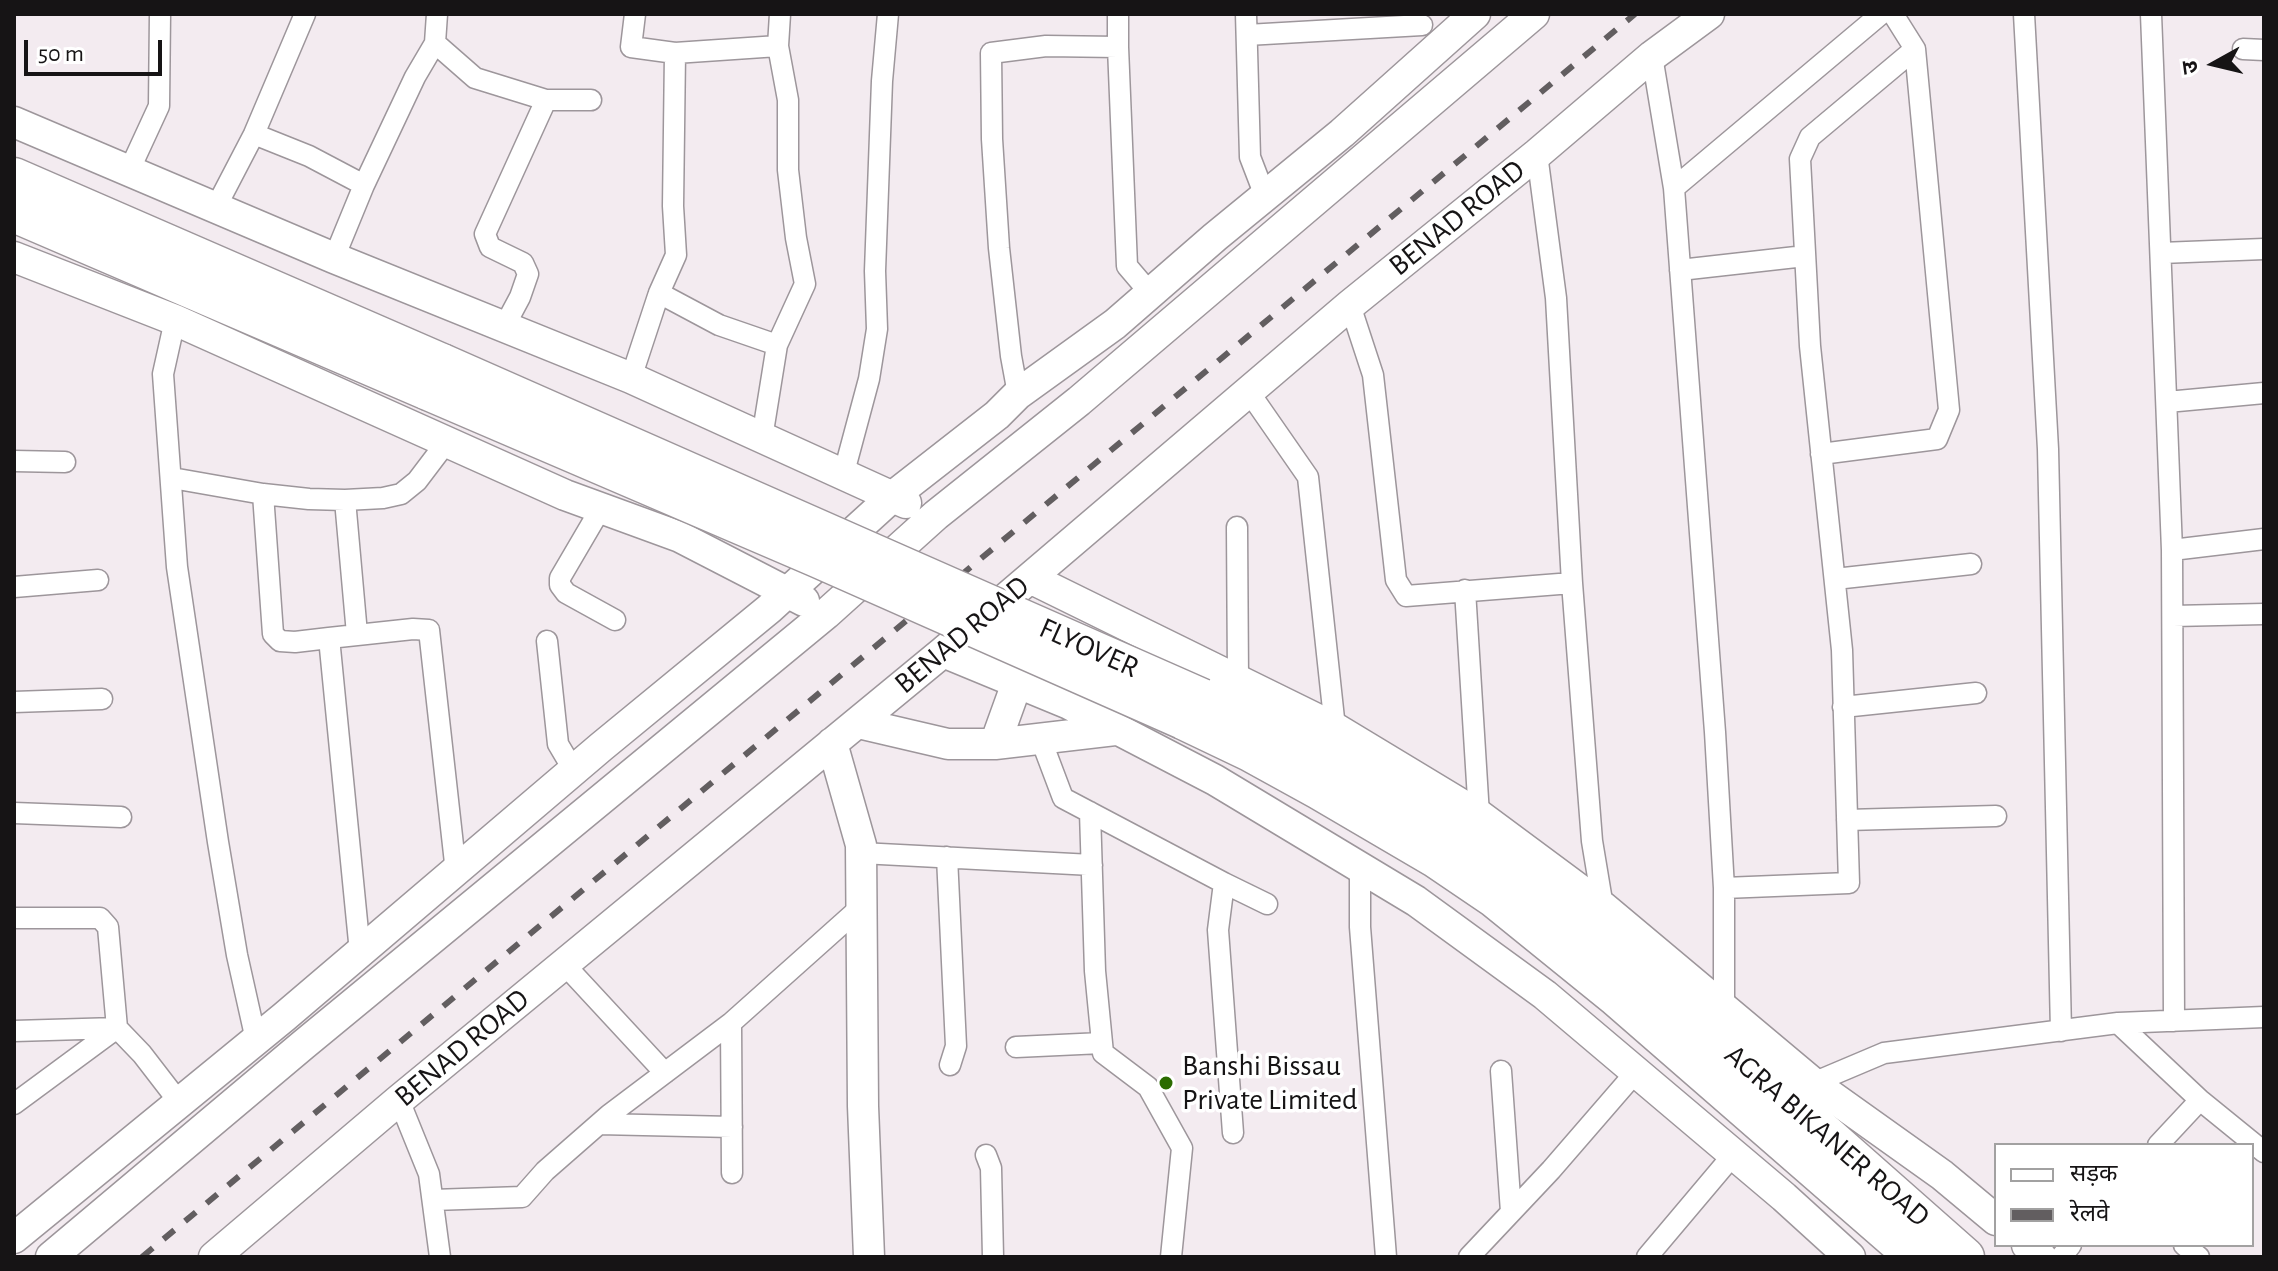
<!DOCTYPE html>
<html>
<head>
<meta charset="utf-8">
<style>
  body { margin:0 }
  #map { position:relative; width:2278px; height:1271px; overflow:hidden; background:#f3ebf0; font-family:"Alegreya Sans","Noto Sans Devanagari",sans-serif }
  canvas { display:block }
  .frame { position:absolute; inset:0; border:16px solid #161415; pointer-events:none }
  .legend { position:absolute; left:1994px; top:1143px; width:260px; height:104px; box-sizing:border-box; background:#fff; border:2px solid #a2a1a1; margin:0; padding:10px 14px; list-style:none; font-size:24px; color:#161415 }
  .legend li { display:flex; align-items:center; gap:16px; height:40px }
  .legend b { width:40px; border:2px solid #a2a1a1 }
  .north { position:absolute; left:2174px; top:24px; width:80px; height:80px; -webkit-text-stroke:6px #fff; paint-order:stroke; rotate:262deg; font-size:22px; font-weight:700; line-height:32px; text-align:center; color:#161415 }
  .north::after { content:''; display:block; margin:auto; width:28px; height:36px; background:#161415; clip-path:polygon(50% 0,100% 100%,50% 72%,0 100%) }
  .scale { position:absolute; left:24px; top:40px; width:138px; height:36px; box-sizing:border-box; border:4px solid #161415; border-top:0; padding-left:10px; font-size:24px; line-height:28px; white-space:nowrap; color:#161415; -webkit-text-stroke:6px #fff; paint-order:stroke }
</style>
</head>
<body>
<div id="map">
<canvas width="2278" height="1271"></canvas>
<div class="frame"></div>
<ul class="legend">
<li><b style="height:10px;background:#fff"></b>सड़क</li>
<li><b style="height:10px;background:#625e60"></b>रेलवे</li>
</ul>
<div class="north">उ</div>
<div class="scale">50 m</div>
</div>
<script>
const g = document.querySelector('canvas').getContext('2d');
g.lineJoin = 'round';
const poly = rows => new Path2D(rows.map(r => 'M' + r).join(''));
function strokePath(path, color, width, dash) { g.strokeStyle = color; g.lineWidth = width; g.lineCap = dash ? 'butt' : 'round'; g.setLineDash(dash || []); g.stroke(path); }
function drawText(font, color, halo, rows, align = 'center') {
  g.font = font + ' "Alegreya Sans",sans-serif'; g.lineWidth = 7; g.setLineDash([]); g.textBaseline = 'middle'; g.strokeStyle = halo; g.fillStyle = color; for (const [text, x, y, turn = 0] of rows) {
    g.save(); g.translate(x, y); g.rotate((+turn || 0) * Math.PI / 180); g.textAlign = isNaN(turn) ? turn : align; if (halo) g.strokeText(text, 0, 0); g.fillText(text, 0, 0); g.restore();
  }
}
const street = poly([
  [635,14,631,47,675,53,778,46,780,14],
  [1246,14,1250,157,1265,196],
  [2024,14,2048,449,2061,1031],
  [2151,14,2172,550,2174,1021],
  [1247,35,1422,25],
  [435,43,475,78,546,100,485,234,490,247,523,263,528,274,520,297,504,327],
  [1118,47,1118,14],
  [2243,49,2264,50],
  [1652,56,1674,188,1715,732,1724,888,1724,1007],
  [546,100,591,100],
  [254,134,309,156,364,185,334,258],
  [1537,154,1556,298,1572,583,1592,841,1603,907],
  [129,171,159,106,160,14],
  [364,185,415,77,435,43,437,14],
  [1674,188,1881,14],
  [216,207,254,134,305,14],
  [2161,253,2264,249],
  [1680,270,1805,256],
  [659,293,719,325,777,345],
  [1350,305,1373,375,1396,580,1406,596,1572,583],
  [175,320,163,374,177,567,218,842,237,955,256,1040],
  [631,378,659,293,676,255,673,206,675,53],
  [1249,392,1308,477,1335,728],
  [1018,394,1011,356,999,248,992,139,991,53,1046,46,1118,47,1127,266,1150,293],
  [2167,402,2264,393],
  [762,438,777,345,805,284,796,238,788,170,788,100,778,46],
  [1821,454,1937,439,1949,410,1915,49,1893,14],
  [14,461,65,462],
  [843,476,869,379,877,329,875,271,882,81,888,14],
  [172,478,263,494,309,499,345,500,383,498,401,494,417,481,439,452,443,442],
  [263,494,273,634,280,641,295,642,329,638],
  [345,500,357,634],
  [601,508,560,578,560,585,566,593,615,620],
  [1237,527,1238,680],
  [2172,550,2264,539],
  [1835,579,1971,564],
  [14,587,98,580],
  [1465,590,1479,815],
  [2173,616,2264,614],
  [547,641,558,744,574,771],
  [14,702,102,699],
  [1843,707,1976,693],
  [1040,737,1063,798,1224,883,1218,930,1233,1133],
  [1090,812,1095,971,1103,1053,1148,1087,1182,1148,1171,1257],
  [14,813,121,817],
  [1847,820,1996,816],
  [861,853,1092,865],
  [947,857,956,1046,950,1065],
  [1360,866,1360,927,1386,1257],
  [1224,883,1267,904],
  [1724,888,1849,883,1842,650,1810,346,1800,159,1810,137,1915,49],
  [14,918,100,918,108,927,117,1028,142,1054,179,1102],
  [360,952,329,638,413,629,429,630,456,872],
  [564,964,665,1073],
  [2118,1023,2200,1100,2264,1152],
  [14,1031,117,1028],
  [1016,1047,1102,1043],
  [1501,1071,1511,1212],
  [1813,1083,1884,1053,2118,1023,2264,1017],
  [399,1100,429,1174,440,1257],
  [14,1104,117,1028],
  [599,1124,732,1127],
  [2158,1145,2200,1100],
  [986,1155,991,1168,993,1257],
  [732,1173,731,1023,862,906],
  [433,1200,522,1197,545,1171,609,1115,731,1023],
  [2184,1245,2199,1257],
  [1469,1257,1551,1170,1635,1073],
  [1647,1257,1733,1155],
  [2061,1257,2071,1245]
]);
const secondary = poly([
  [14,122,334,258,631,378,906,503],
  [14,257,175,320,565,495,680,537,804,601],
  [1030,578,1335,728,1479,815,1603,907,1813,1083,1942,1175,1996,1220],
  [943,652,1069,704,1215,780,1416,901,1545,995,1784,1197,1850,1257],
  [858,723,948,744,995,744,1115,730],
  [832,743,861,845,863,1106,869,1257],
  [995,744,1017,683,1019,664],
  [14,1238,284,1017,601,747,769,609,892,497,997,415,1018,394,1115,324,1215,237,1342,133,1475,14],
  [2027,1245,2041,1257],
  [51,1257,303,1045,826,614,936,515,1079,401,1534,14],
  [214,1257,399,1100,943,652,1350,305,1537,154,1652,56,1709,14]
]);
const highway = poly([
  [14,177,442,363],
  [14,213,428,391],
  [1202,698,1290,738,1449,827,1581,925,1794,1106,1965,1257],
  [1183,720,1250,752,1319,790,1435,858,1494,898,1615,996,1915,1257]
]);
const rail = poly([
  [142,1257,1635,14]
]);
const highwayBridge = poly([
  [442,363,1202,698],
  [428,391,817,558,1183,720]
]);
const markers = [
  [1166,1083,8,"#2b6b00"]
];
const streetNames = [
  ["BENAD ROAD",1457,218,-39],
  ["BENAD ROAD",962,635,-40],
  ["FLYOVER",1089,648,24],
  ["BENAD ROAD",462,1048,-40],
  ["AGRA BIKANER ROAD",1827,1136,41]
];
const poiNames = [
  ["Banshi Bissau",1182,1066],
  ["Private Limited",1182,1100]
];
strokePath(street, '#9d969b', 23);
strokePath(secondary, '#9d969b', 33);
strokePath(highway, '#9d969b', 41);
strokePath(street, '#fff', 20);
strokePath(secondary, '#fff', 30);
strokePath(highway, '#fff', 38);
strokePath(rail, '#625e60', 6, [14, 14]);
strokePath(highwayBridge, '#9d969b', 41, []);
strokePath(highwayBridge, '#fff', 38);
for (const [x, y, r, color] of markers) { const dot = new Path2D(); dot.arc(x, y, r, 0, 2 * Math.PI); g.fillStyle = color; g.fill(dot); strokePath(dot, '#fff', 3); }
drawText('30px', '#161415', '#fff', streetNames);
drawText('30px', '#161415', '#fff', poiNames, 'left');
</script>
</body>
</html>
